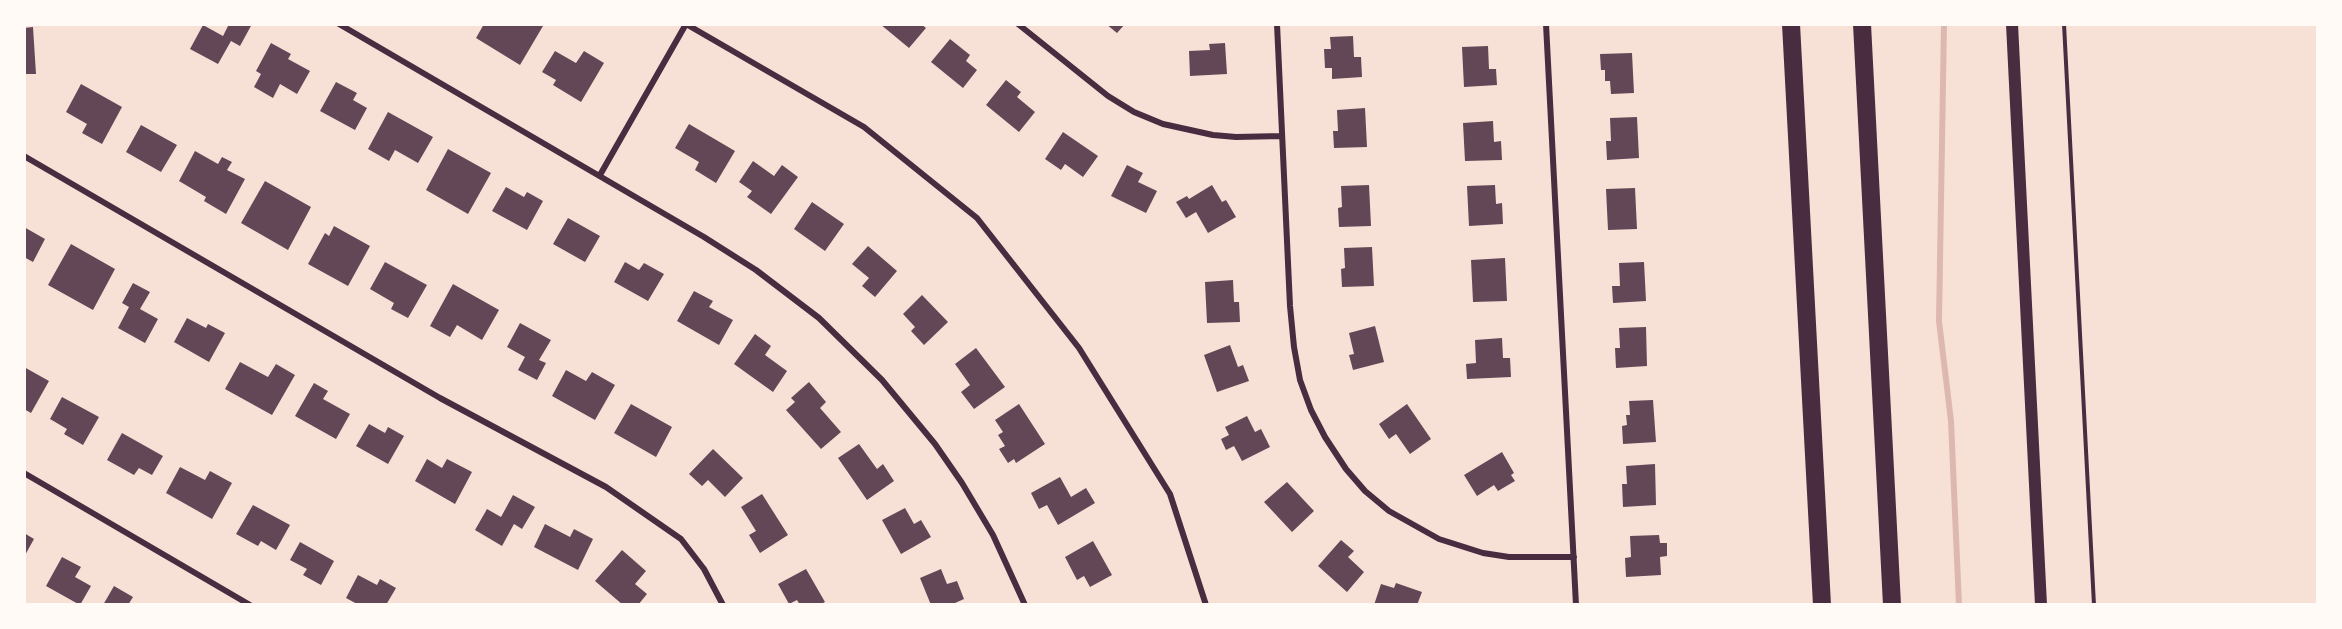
<!DOCTYPE html>
<html>
<head>
<meta charset="utf-8">
<style>
  body { margin:0 }
  #map { position:relative; width:2342px; height:629px; overflow:hidden; background:#f7e1d7; font-family:"Alegreya Sans",sans-serif }
  canvas { display:block }
  .frame { position:absolute; inset:0; border:26px solid #fffaf5; pointer-events:none }
</style>
</head>
<body>
<div id="map">
<canvas width="2342" height="629"></canvas>
<div class="frame"></div>
</div>
<script>
const g = document.querySelector('canvas').getContext('2d');
g.lineJoin = 'round';
const poly = rows => new Path2D(rows.map(r => 'M' + r).join(''));
function strokePath(path, color, width, dash) { g.strokeStyle = color; g.lineWidth = width; g.lineCap = dash ? 'butt' : 'round'; g.setLineDash(dash || []); g.stroke(path); }
function paint(path, color) { g.fillStyle = color; g.fill(path, 'evenodd'); }
const stream = poly([
  [1944,24,1939,321,1951,421,1959,605]
]);
const building = poly([
  [229,24,252,24,240,46,231,41,218,64,190,49,203,25,223,36],
  [484,24,540,24,543,26,520,65,476,38],
  [880,24,921,24,926,28,909,48],
  [1106,24,1125,24,1117,33],
  [33,27,36,74,24,74,24,28],
  [1353,36,1354,57,1361,57,1362,77,1332,79,1332,68,1325,68,1324,49,1331,49,1330,37],
  [950,39,970,55,966,61,977,70,963,88,931,62],
  [271,43,291,54,288,59,310,71,297,94,280,84,273,98,254,87,261,74,256,71],
  [1225,43,1227,74,1190,76,1189,51,1210,50,1209,44],
  [1488,46,1489,69,1496,69,1497,85,1464,87,1462,47],
  [555,51,576,63,584,51,604,63,581,102,553,85,556,80,542,72],
  [1632,53,1634,93,1611,94,1610,81,1605,81,1605,70,1601,70,1600,54],
  [1006,80,1021,92,1017,97,1035,112,1019,132,986,105],
  [336,82,357,93,353,100,367,108,355,130,320,111],
  [81,84,122,107,102,144,82,133,87,124,66,112],
  [1365,108,1367,147,1334,148,1333,131,1338,131,1337,110],
  [388,112,433,137,418,163,395,150,389,161,368,149],
  [1637,117,1639,158,1607,160,1606,141,1611,141,1610,118],
  [1493,121,1494,142,1501,141,1502,160,1465,161,1463,123],
  [689,124,735,151,716,183,695,170,699,162,675,148],
  [141,125,177,145,161,172,126,152],
  [1063,132,1098,156,1083,177,1065,164,1061,170,1045,159],
  [448,149,491,173,468,214,426,190],
  [195,151,218,164,222,157,232,162,227,170,245,179,226,214,204,201,206,197,179,181],
  [753,161,774,176,782,165,798,177,771,214,747,197,752,191,739,182],
  [1127,165,1143,173,1138,182,1157,191,1146,213,1111,196],
  [265,181,311,207,288,250,241,223],
  [1212,185,1222,202,1226,200,1236,217,1208,233,1196,212,1186,218,1176,202,1187,196,1189,199],
  [1369,185,1371,226,1339,227,1338,208,1342,207,1341,186],
  [1495,185,1496,204,1502,203,1503,224,1469,226,1467,186],
  [506,187,524,197,527,192,543,201,527,230,492,211],
  [1635,188,1637,229,1608,230,1606,189],
  [812,202,844,224,825,251,794,229],
  [568,218,600,236,585,262,553,244],
  [334,226,370,246,348,286,308,264,325,233,329,236],
  [24,227,45,239,33,262,24,257],
  [71,244,115,269,93,310,48,285],
  [868,246,897,271,875,297,862,286,869,278,852,264],
  [1372,247,1374,286,1342,287,1341,269,1345,268,1344,248],
  [1505,258,1507,301,1473,302,1471,260],
  [385,262,427,285,408,318,391,309,394,303,370,289],
  [625,262,639,270,644,263,664,274,648,301,614,282],
  [1644,262,1646,301,1613,303,1612,286,1620,286,1619,263],
  [1233,280,1234,302,1239,302,1240,322,1207,323,1205,282],
  [133,283,150,292,140,309,158,319,145,343,118,328,129,307,122,303],
  [453,284,499,310,482,340,457,325,450,337,430,326],
  [694,291,713,301,709,307,733,320,719,345,677,321],
  [922,295,948,322,924,345,911,331,915,327,903,314],
  [187,318,206,328,208,324,225,333,209,362,174,342],
  [520,323,551,340,539,360,546,363,537,380,518,370,525,357,507,347],
  [1375,326,1384,362,1353,370,1349,355,1354,354,1349,333],
  [1646,327,1647,366,1616,368,1615,348,1620,348,1619,328],
  [755,334,771,346,765,355,787,371,773,392,734,364],
  [1502,338,1503,358,1510,358,1511,377,1467,379,1466,364,1476,363,1475,340],
  [1230,345,1238,367,1243,365,1249,381,1217,392,1204,355],
  [976,348,1005,387,974,409,961,392,970,385,955,364],
  [240,362,268,377,276,364,295,375,272,415,225,389],
  [24,367,49,381,31,413,24,409],
  [566,370,586,381,592,372,615,385,595,420,552,396],
  [809,382,826,402,820,408,841,432,821,449,786,410,795,402,791,398],
  [314,383,328,391,323,399,350,414,336,439,295,416],
  [62,397,99,417,83,445,64,434,67,429,50,419],
  [1653,400,1656,442,1623,444,1622,426,1627,425,1626,415,1630,415,1629,401],
  [631,404,672,427,656,457,614,433],
  [1019,404,1045,444,1016,463,1014,459,1008,463,999,449,1005,446,998,435,1003,432,995,420],
  [1407,404,1431,439,1410,454,1396,434,1389,439,1379,424],
  [1247,416,1255,432,1261,429,1270,447,1242,461,1234,446,1226,450,1221,439,1229,435,1225,427],
  [369,424,385,433,388,427,404,436,388,464,356,446],
  [122,433,163,456,152,475,139,468,134,475,107,460],
  [859,444,877,469,883,464,894,481,867,500,838,458],
  [713,449,743,478,725,497,708,480,702,486,689,474],
  [1502,452,1514,473,1511,475,1515,481,1498,491,1494,485,1477,496,1464,475],
  [427,459,442,468,447,459,472,472,455,504,415,481],
  [1655,464,1656,505,1623,507,1622,484,1627,484,1626,466],
  [180,467,205,480,210,471,232,483,212,519,166,493],
  [1060,477,1071,497,1086,488,1095,503,1058,525,1047,505,1039,509,1031,493],
  [1287,482,1314,511,1292,532,1264,502],
  [762,494,788,535,760,553,749,535,756,531,741,507],
  [513,495,535,507,522,529,514,524,502,546,475,530,487,509,501,517],
  [253,505,290,525,276,550,261,541,258,546,236,534],
  [905,508,914,524,921,520,931,537,901,554,882,520],
  [545,524,570,537,574,529,593,539,578,570,534,547],
  [24,533,34,539,24,557],
  [1659,535,1660,543,1667,543,1667,556,1660,557,1661,575,1626,577,1625,558,1631,557,1630,536],
  [1341,540,1354,551,1348,557,1364,572,1347,592,1318,566],
  [1093,541,1112,575,1090,587,1084,576,1077,580,1065,557],
  [300,542,334,561,321,585,303,575,307,569,290,560],
  [622,550,646,571,635,584,647,594,638,605,623,605,595,581],
  [62,557,81,567,75,577,91,586,80,605,46,586],
  [806,569,825,602,819,605,800,605,797,600,789,604,778,584],
  [941,569,947,584,957,581,964,599,955,603,955,605,931,605,920,578],
  [358,575,377,585,380,579,396,588,386,605,359,605,346,598],
  [1396,583,1422,592,1417,605,1374,605,1381,584,1394,588],
  [114,586,133,597,128,605,103,605]
]);
const path = poly([
  [2064,24,2094,605]
]);
const minor = poly([
  [339,24,704,237,756,270,819,318,882,380,935,444,962,483,993,535,1025,605],
  [686,24,864,127,977,218,1079,348,1170,494,1206,605],
  [1018,24,1108,96,1134,112,1163,124,1213,135,1236,137,1282,136],
  [1277,24,1290,306,1294,347,1300,380,1311,410,1325,437,1346,469,1365,491,1389,511,1439,539,1483,553,1509,557,1574,557],
  [1546,24,1576,605],
  [24,156,440,398,606,487,681,539,704,569,723,605],
  [600,175,686,24],
  [24,473,250,605]
]);
const secondary = poly([
  [2012,24,2041,605]
]);
const motorway = poly([
  [1791,24,1822,605],
  [1862,24,1892,605]
]);
strokePath(stream, '#dcb8b0', 6);
paint(building, '#644757');
strokePath(path, '#4a2c40', 4);
strokePath(minor, '#4a2c40', 6);
strokePath(secondary, '#4a2c40', 12);
strokePath(motorway, '#4a2c40', 18);
</script>
</body>
</html>
